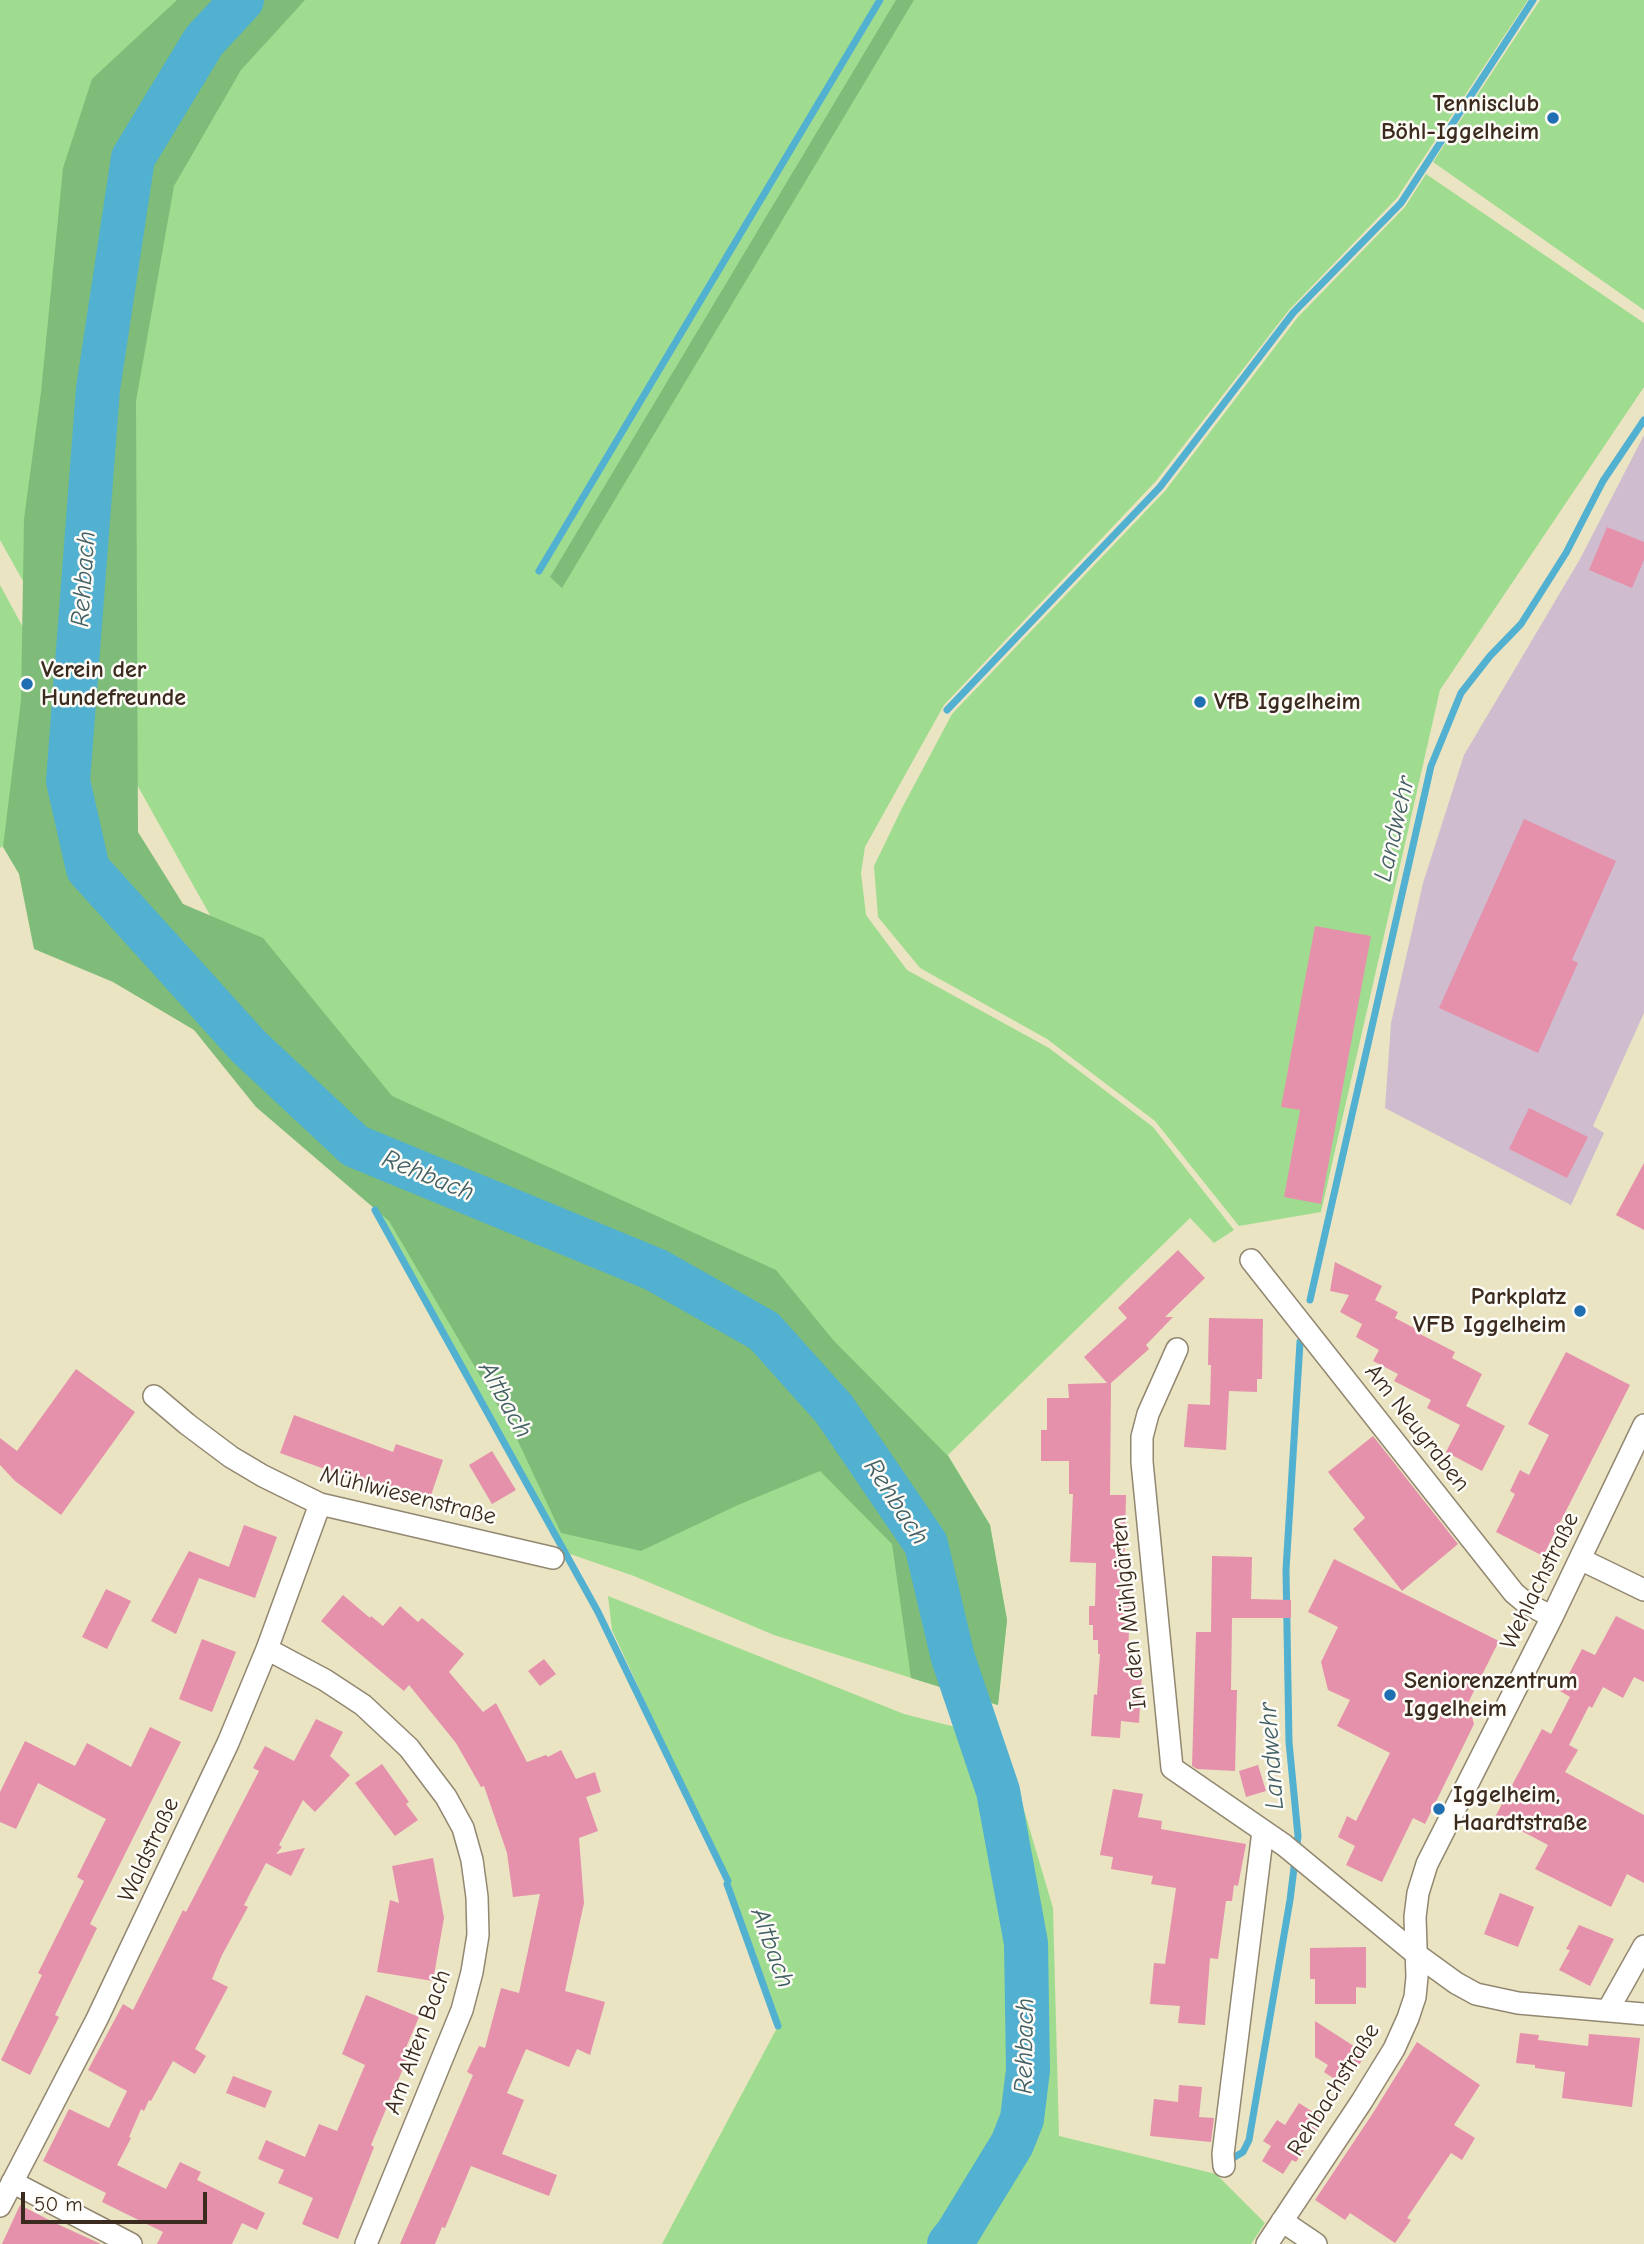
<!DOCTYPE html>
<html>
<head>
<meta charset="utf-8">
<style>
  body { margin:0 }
  #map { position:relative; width:1644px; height:2244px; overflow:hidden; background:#eae4c3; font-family:"Comic Neue",sans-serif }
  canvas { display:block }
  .scale { position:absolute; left:21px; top:2192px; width:186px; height:32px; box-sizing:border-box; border:4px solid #3b2a1e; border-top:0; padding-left:9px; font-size:21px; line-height:24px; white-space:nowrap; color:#3b2a1e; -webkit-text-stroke:5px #fdfcf7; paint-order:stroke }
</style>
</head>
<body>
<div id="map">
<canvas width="1644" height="2244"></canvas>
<div class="scale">50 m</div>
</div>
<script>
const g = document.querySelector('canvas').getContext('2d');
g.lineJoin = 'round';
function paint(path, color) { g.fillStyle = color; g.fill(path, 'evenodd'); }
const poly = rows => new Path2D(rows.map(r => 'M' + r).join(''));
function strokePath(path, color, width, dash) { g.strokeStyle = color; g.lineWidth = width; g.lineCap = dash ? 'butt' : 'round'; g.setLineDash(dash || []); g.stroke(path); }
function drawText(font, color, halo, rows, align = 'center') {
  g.font = font + ' "Comic Neue",sans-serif'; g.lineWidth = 5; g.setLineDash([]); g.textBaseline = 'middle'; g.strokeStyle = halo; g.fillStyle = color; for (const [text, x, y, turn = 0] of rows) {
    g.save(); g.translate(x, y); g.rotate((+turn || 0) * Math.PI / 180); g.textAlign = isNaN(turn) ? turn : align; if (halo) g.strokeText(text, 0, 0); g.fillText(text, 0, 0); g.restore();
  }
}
const industrial = poly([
  [1644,435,1644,1013,1593,1126,1604,1133,1571,1205,1385,1108,1391,1023,1423,883,1464,755,1580,559]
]);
const green = poly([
  [0,0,1528,0,1397,198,1289,310,1156,481,944,705,865,847,861,873,866,915,907,970,1049,1048,1153,1127,1234,1230,1214,1243,1190,1218,948,1455,990,1525,1007,1620,998,1705,774,1635,634,1576,567,1553,0,540],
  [1540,0,1644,0,1644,310,1433,162],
  [1426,174,1644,323,1644,387,1440,690,1321,1212,1239,1226,1155,1121,1047,1039,920,968,878,917,874,866,902,808,952,714,1165,491,1298,317,1405,207],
  [0,585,107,782,0,848],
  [608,1596,904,1714,1003,1739,1053,1908,1059,2136,1216,2174,1265,2223,1251,2244,662,2244,778,2026,728,1881,612,1630]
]);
const forest = poly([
  [177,0,305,0,241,70,174,186,136,401,138,832,183,904,263,938,392,1096,776,1270,834,1341,948,1456,990,1525,1007,1620,998,1705,911,1678,892,1544,820,1471,738,1505,641,1551,561,1533,516,1437,389,1221,256,1107,194,1030,113,982,34,949,19,874,3,847,21,700,24,519,41,392,63,168,92,79],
  [896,0,914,0,562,588,550,577]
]);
const stream = poly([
  [539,571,880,0],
  [947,710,1160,487,1293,313,1401,203,1533,0],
  [375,1210,598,1612],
  [1310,1300,1431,766,1461,693,1490,656,1521,624,1566,553,1603,481,1644,420],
  [597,1610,728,1881],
  [727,1884,778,2026],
  [1233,2158,1243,2152,1249,2140,1290,1900,1298,1836,1289,1742,1286,1570,1300,1342]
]);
const river = poly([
  [242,0,204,41,133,158,98,389,68,781,88,869,249,1047,355,1146,656,1270,764,1331,834,1409,926,1544,953,1658,998,1791,1026,1943,1028,2070,1022,2119,1012,2144,957,2234,949,2244]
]);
const building = poly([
  [1607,527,1644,542,1644,560,1632,588,1589,570],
  [1524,819,1616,861,1572,960,1578,963,1538,1053,1439,1008],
  [1315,926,1371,936,1321,1204,1284,1197,1300,1110,1281,1107],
  [1529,1108,1588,1137,1567,1178,1509,1149],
  [1644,1163,1644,1230,1616,1215],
  [1178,1250,1205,1278,1165,1317,1173,1317,1146,1345,1149,1349,1111,1383,1110,1495,1126,1495,1124,1580,1130,1580,1128,1672,1142,1672,1139,1723,1121,1721,1120,1738,1091,1736,1094,1694,1097,1695,1100,1654,1098,1654,1098,1640,1093,1640,1093,1625,1089,1625,1089,1606,1095,1606,1096,1563,1070,1562,1073,1494,1069,1494,1069,1461,1041,1461,1041,1430,1047,1430,1047,1398,1069,1398,1068,1384,1107,1383,1084,1357,1127,1318,1118,1308],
  [1335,1262,1382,1286,1375,1300,1398,1312,1395,1318,1420,1331,1418,1333,1455,1352,1452,1358,1482,1374,1466,1406,1505,1426,1482,1471,1446,1452,1460,1425,1427,1408,1431,1400,1394,1381,1398,1374,1373,1361,1379,1350,1356,1337,1362,1324,1340,1312,1349,1295,1330,1291],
  [1209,1318,1263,1319,1262,1379,1257,1379,1257,1392,1229,1391,1226,1450,1184,1447,1188,1404,1210,1405,1211,1365,1208,1365],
  [1566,1352,1630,1385,1543,1556,1496,1532,1515,1494,1510,1491,1520,1470,1529,1475,1549,1435,1528,1424],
  [76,1369,135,1412,61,1515,15,1481,0,1465,0,1438,17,1451],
  [294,1415,393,1452,396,1444,443,1460,429,1501,348,1474,347,1477,280,1453],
  [1373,1436,1458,1544,1402,1591,1353,1529,1365,1518,1328,1472],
  [492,1451,516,1490,492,1504,469,1465],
  [244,1525,277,1537,255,1598,199,1578,176,1634,151,1621,189,1551,229,1567],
  [1212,1556,1252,1557,1251,1599,1291,1600,1291,1618,1232,1618,1231,1690,1237,1690,1235,1771,1197,1769,1192,1766,1196,1632,1211,1632],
  [1334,1559,1499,1641,1468,1703,1474,1724,1425,1824,1413,1818,1382,1882,1346,1865,1355,1846,1338,1837,1347,1816,1356,1821,1390,1753,1337,1726,1350,1700,1328,1690,1321,1662,1338,1627,1308,1612],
  [106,1589,131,1601,107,1649,82,1637],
  [343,1595,370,1618,371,1616,383,1626,400,1606,418,1622,422,1618,464,1654,449,1672,483,1712,496,1703,527,1762,546,1755,548,1757,561,1750,576,1779,595,1772,601,1792,586,1797,598,1831,579,1838,584,1903,565,1991,605,2002,590,2055,577,2049,569,2067,526,2049,507,2093,524,2100,502,2154,557,2175,549,2196,471,2166,445,2228,442,2227,435,2244,400,2244,473,2075,467,2072,479,2046,485,2048,501,1988,519,1993,540,1894,513,1897,507,1853,484,1786,481,1787,456,1743,409,1685,404,1691,321,1621],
  [1616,1616,1644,1630,1644,1682,1634,1677,1623,1698,1603,1687,1592,1708,1589,1706,1569,1745,1578,1750,1565,1772,1644,1815,1644,1883,1627,1874,1611,1907,1535,1869,1548,1845,1495,1817,1542,1729,1551,1734,1570,1697,1560,1691,1582,1649,1595,1655],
  [202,1639,236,1652,212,1712,179,1699],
  [544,1659,556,1674,540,1686,528,1671],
  [316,1719,343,1732,330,1756,350,1775,315,1812,303,1800,279,1845,282,1847,276,1854,305,1848,291,1876,266,1863,244,1905,248,1907,222,1955,212,1979,228,1987,195,2049,206,2056,195,2074,173,2061,151,2101,149,2100,144,2111,141,2109,129,2137,131,2138,117,2165,166,2189,180,2162,201,2172,197,2180,265,2213,257,2230,242,2223,232,2244,157,2244,163,2232,102,2202,106,2193,43,2161,69,2109,109,2128,127,2091,88,2070,123,2004,133,2010,183,1910,186,1912,259,1771,253,1768,265,1746,294,1761],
  [150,1727,181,1742,90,1924,97,1928,55,2015,59,2017,30,2075,1,2060,42,1975,38,1973,84,1881,77,1877,106,1819,38,1783,16,1829,0,1822,0,1792,25,1741,75,1766,87,1743,131,1767],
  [382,1764,409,1802,406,1804,418,1820,395,1836,355,1783],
  [1258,1765,1266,1791,1246,1797,1239,1771],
  [1113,1789,1143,1794,1138,1817,1162,1821,1161,1829,1246,1844,1238,1886,1234,1885,1232,1901,1226,1901,1218,1959,1210,1958,1205,2025,1178,2023,1180,2006,1150,2004,1154,1963,1165,1964,1176,1888,1151,1884,1153,1876,1111,1869,1113,1857,1100,1855],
  [433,1858,444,1918,433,1981,377,1972,390,1900,399,1903,392,1866],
  [1500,1893,1534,1907,1518,1947,1484,1934],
  [1579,1925,1614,1939,1590,1986,1559,1970,1570,1950,1566,1949],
  [1366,1947,1366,1988,1356,1987,1356,2004,1315,2004,1315,1979,1310,1979,1310,1948],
  [366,1995,419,2017,402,2057,407,2059,371,2145,374,2147,338,2239,302,2224,313,2198,278,2183,284,2170,258,2159,266,2140,305,2157,319,2124,337,2131,365,2065,342,2054],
  [1315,2021,1366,2054,1345,2086,1324,2072,1328,2065,1315,2057],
  [1520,2033,1539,2035,1538,2040,1588,2046,1589,2034,1640,2038,1632,2107,1562,2098,1565,2072,1535,2068,1535,2065,1516,2063],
  [1417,2042,1480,2085,1454,2125,1475,2138,1462,2160,1451,2153,1407,2218,1411,2220,1395,2243,1350,2213,1345,2220,1315,2200,1373,2113],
  [233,2076,272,2091,265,2108,226,2093],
  [1179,2085,1202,2087,1199,2117,1214,2118,1211,2142,1150,2136,1154,2099,1178,2102],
  [1299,2103,1324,2119,1296,2162,1292,2160,1283,2174,1262,2161,1271,2146,1263,2141,1277,2120,1285,2125],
  [20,2205,55,2223,101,2244,2,2244]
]);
const minor = poly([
  [1251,1260,1514,1593,1526,1603,1552,1617],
  [1177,1349,1148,1414,1142,1437,1142,1462,1172,1768,1284,1845,1416,1954,1456,1983,1476,1994,1518,2003,1644,2014],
  [154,1396,187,1424,231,1457,263,1476,320,1504,553,1558],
  [1580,1559,1644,1590],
  [267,1649,325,1680,363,1705,409,1748,446,1797,463,1828,472,1860,477,1897,478,1935,472,1972,462,2010,366,2244],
  [1608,2010,1644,1946],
  [1224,2166,1223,2154,1263,1831],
  [12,2182,131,2244],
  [0,2206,97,2019,228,1743,267,1649,320,1504],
  [1282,2221,1316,2244],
  [1267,2244,1362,2101,1394,2049,1408,2018,1415,1997,1417,1977,1415,1917,1418,1893,1427,1864,1552,1617,1644,1425]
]);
const markers = [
  [1553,118,7,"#1f6fb2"],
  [27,684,7,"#1f6fb2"],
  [1200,702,7,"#1f6fb2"],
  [1580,1311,7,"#1f6fb2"],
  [1390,1695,7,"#1f6fb2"],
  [1439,1809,7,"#1f6fb2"]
];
const poiNames = [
  ["Tennisclub",1539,104,"right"],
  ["Böhl-Iggelheim",1539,132,"right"],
  ["Verein der",41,670],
  ["Hundefreunde",41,698],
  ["VfB Iggelheim",1214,702],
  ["Parkplatz",1566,1297,"right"],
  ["VFB Iggelheim",1566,1325,"right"],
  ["Seniorenzentrum",1404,1681],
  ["Iggelheim",1404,1709],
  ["Iggelheim,",1453,1795],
  ["Haardtstraße",1453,1823]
];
const streetNames = [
  ["Am Neugraben",1417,1428,52],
  ["Mühlwiesenstraße",408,1496,14],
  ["Wehlachstraße",1540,1581,-64],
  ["In den Mühlgärten",1129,1613,-96],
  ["Waldstraße",149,1850,-65],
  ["Am Alten Bach",418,2042,-70],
  ["Rehbachstraße",1334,2090,-58]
];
const waterNames = [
  ["Rehbach",84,579,-86],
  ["Landwehr",1395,829,-77],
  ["Rehbach",428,1176,22],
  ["Altbach",505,1400,61],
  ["Rehbach",896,1502,57],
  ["Landwehr",1272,1756,-94],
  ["Altbach",772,1948,70],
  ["Rehbach",1025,2046,-89]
];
paint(industrial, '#cfbdcf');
paint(green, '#9fdc90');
paint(forest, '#7fbc7a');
strokePath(stream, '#52b0d0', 7);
strokePath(river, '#52b0d0', 44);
paint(building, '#e591ab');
strokePath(minor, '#928770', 24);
strokePath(minor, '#fff', 21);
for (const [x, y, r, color] of markers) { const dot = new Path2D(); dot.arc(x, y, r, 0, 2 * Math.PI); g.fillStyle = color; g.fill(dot); strokePath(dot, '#fdfcf7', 2.5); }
drawText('bold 24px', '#3b2a1e', '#fdfcf7', poiNames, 'left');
drawText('24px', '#3b2a1e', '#fdfcf7', streetNames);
drawText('italic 26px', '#446065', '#fdfcf7', waterNames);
</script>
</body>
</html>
